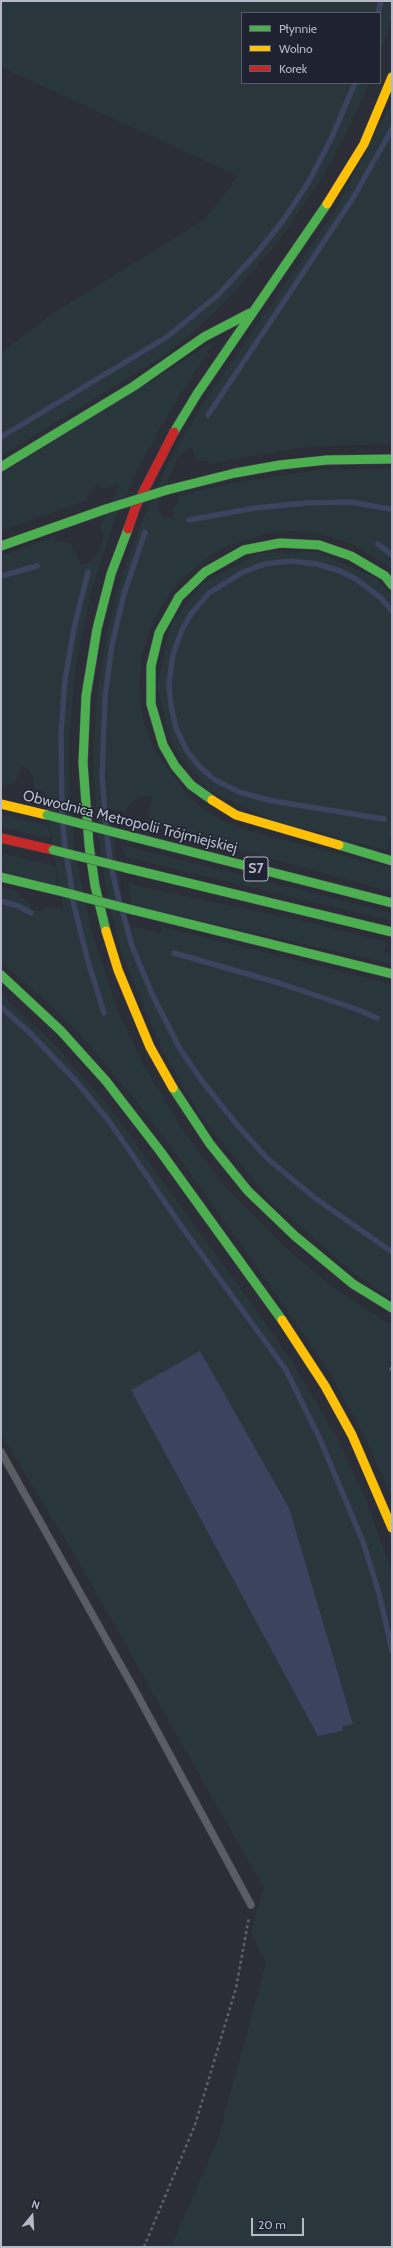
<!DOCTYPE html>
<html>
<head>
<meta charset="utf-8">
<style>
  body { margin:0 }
  #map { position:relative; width:393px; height:2248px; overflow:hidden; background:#2b2e36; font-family:Cabin,sans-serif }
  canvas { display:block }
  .frame { position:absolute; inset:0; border:2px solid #b6b9c7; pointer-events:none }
  .legend { position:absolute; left:241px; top:12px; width:140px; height:72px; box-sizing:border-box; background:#1f2231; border:1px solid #5b5e6d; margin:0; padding:5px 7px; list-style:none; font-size:12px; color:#b6b9c7 }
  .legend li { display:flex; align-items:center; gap:8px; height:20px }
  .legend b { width:20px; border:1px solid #5b5e6d }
  .north { position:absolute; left:12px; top:2196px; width:40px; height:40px; -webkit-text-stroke:3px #1f2231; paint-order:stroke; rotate:18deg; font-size:11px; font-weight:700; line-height:16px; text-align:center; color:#b6b9c7 }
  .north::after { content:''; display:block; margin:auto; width:14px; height:18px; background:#b6b9c7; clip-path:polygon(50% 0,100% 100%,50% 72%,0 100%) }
  .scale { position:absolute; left:251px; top:2218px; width:53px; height:18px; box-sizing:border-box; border:2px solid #b6b9c7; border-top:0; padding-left:5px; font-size:12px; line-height:14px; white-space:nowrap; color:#b6b9c7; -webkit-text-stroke:3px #1f2231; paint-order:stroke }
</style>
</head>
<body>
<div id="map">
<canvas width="393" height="2248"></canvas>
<div class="frame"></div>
<ul class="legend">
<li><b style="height:5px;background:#4caf50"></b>Płynnie</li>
<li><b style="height:5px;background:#ffc107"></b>Wolno</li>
<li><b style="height:5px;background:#c62828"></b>Korek</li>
</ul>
<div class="north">N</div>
<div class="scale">20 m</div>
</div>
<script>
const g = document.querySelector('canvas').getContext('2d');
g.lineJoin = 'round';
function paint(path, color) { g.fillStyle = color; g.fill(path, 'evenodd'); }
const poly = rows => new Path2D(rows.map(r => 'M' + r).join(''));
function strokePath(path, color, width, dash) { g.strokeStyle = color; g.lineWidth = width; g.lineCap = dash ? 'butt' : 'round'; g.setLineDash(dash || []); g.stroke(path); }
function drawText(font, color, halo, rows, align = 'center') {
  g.font = font + ' Cabin,sans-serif'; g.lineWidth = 3; g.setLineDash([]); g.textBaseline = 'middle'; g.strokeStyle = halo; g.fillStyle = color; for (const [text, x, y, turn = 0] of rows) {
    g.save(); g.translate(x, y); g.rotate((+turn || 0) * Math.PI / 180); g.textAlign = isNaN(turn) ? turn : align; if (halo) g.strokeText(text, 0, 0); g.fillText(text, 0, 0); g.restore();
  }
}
const green = poly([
  [1,1,392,1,392,16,380,54,380,13,242,13,242,83,369,83,346,134,317,186,281,238,230,297,196,330,159,359,1,456,1,353,50,315,205,219,238,176,1,67],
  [392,102,392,444,305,447,209,464,208,461,196,461,192,448,189,449,178,457,157,508,164,517,173,519,174,519,172,509,180,501,179,496,232,483,318,470,392,468,392,569,353,544,314,533,290,531,266,534,227,546,214,553,189,572,177,583,158,611,151,625,142,656,139,687,143,718,152,746,188,796,202,808,224,821,246,830,392,868,392,892,160,828,148,816,152,797,144,796,136,799,129,805,126,813,109,808,127,925,161,933,162,927,392,984,392,1299,355,1274,270,1200,200,1115,162,1050,121,951,107,893,98,833,93,759,97,697,107,633,124,568,145,513,175,451,203,404,333,214],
  [215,341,173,406,142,461,113,524,91,593,76,662,69,741,69,784,75,853,93,936,117,1009,143,1065,185,1133,222,1183,285,1247,330,1285,392,1326,392,1363,389,1369,392,1371,392,1498,364,1435,331,1375,267,1281,166,1140,131,1095,80,1034,54,1008,1,962,1,887,20,892,19,896,32,904,31,909,40,911,49,906,62,909,63,907,44,792,34,789,33,776,27,769,21,766,16,782,1,787,1,556,55,536,56,541,70,542,81,565,92,560,101,546,103,537,100,526,120,484,103,489,99,484,94,484,95,490,87,497,88,500,1,530,1,474],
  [318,552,377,579,392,594,392,829,387,850,273,821,209,790,173,747,157,687,171,624,203,583,260,553],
  [1,814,49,826,51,839,1,827],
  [122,845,392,913,392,921,125,857],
  [1,853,55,866,58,886,1,871],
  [129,884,303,921,387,942,384,952,392,954,392,964,132,905],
  [1,994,56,1046,112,1111,267,1325,299,1373,338,1440,364,1495,389,1563,392,1575,392,2247,171,2247,217,2141,266,1963,251,1932,263,1887,74,1554,1,1434]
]);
const water = poly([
  [200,1351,289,1508,353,1724,343,1726,342,1731,318,1736,131,1390]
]);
const stream = poly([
  [378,13,381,1],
  [208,415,353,198,392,129],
  [1,437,167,337,218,295,257,253,282,222,308,183,331,139,355,83],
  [189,520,255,508,306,503,350,502,390,509],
  [378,544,392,555],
  [1,576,37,566],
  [62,815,61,733,65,680,74,628,88,572],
  [384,819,273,801,239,792,215,780,200,767,187,751,176,728,171,705,169,684,173,654,182,630,191,614,209,593,243,572,265,564,291,561,317,564,340,571,356,579,381,598,392,611],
  [63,823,65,849],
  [106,826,102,776,105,697,112,645,124,594,145,532],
  [107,835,110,860],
  [67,859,72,890],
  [112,870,119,901],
  [1,901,18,906,31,913],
  [73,901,87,958,104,1013],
  [123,913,132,946,152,994,180,1049,202,1081,238,1126,268,1159,315,1198,392,1252],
  [174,953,279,983,359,1010,377,1018],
  [1,1007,31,1034,75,1080,109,1121,184,1230,286,1370,320,1439,363,1542,379,1593,392,1651]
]);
const path = poly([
  [390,1370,392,1366],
  [144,2247,195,2125,236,1988,249,1917]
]);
const lane = poly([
  [1,1452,138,1696,251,1905]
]);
const fast = poly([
  [174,432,197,394,327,204],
  [1,467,134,386,204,337,250,313],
  [167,490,235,473,280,465,327,460,392,459],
  [1,546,106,509],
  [212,800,191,785,175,766,163,745,151,704,151,666,159,633,179,597,205,572,244,550,280,543,319,545,351,556,385,576,392,585],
  [121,834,392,903],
  [339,845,392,861],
  [126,868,392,932],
  [1,877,59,891],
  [133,910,392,974],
  [106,931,95,886,89,845,83,763,86,696,97,629,111,574,128,529],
  [1,975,61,1031,106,1081,160,1151,282,1320],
  [173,1088,210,1144,248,1191,295,1236,353,1284,392,1308]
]);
const slow = poly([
  [327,204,364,144,392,77],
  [212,800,236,815,339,845],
  [1,804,47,815],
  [106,931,118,970,150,1047,173,1088],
  [282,1320,325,1386,352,1435,392,1528]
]);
const jam = poly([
  [128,529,136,506,174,432],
  [1,838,53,850]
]);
const fastBridge = poly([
  [106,509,167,490],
  [47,815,121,834],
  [53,850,126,868],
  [59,891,133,910]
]);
const shields = [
  [256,869,24]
];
const shieldNames = [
  ["S7",256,869]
];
const streetNames = [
  ["Obwodnica Metropolii Trójmiejskiej",130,822,14]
];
paint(green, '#29373c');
paint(water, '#3b435e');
strokePath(stream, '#3b435e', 5.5);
strokePath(lane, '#47494f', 8);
strokePath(fast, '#484a52', 10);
strokePath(slow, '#484a52', 10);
strokePath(jam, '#484a52', 10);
strokePath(path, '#5e6168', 2.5, [3, 3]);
strokePath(lane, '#5b5d65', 7);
strokePath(fast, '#4caf50', 9);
strokePath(slow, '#ffc107', 9);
strokePath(jam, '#c62828', 9);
strokePath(fastBridge, '#484a52', 10, []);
strokePath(fastBridge, '#4caf50', 9);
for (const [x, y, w] of shields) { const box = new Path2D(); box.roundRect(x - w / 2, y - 12, w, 24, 3); g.fillStyle = '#1f2231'; g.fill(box); strokePath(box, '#b6b9c7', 1); }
drawText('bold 14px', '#b6b9c7', null, shieldNames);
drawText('15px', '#b6b9c7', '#1f2231', streetNames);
</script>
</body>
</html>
